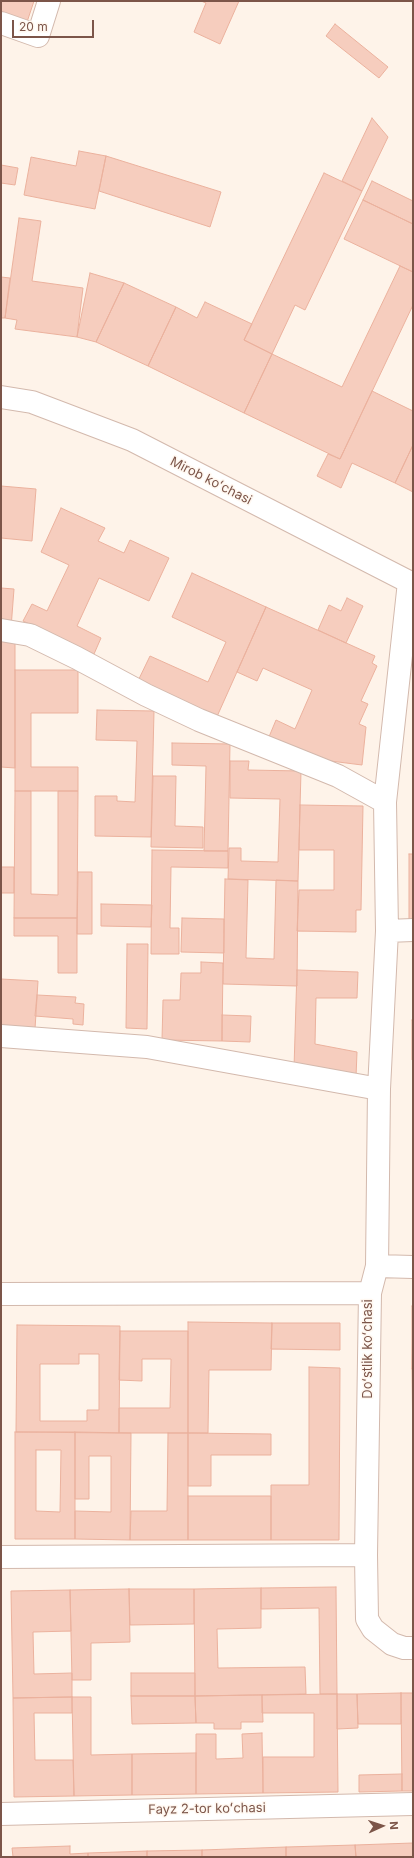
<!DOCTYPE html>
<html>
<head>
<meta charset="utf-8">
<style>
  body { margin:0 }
  #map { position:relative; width:414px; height:1858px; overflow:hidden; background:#fef3e9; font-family:Inter,sans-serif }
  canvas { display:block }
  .frame { position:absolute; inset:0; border:2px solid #7c5549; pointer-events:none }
  .north { position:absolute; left:362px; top:1806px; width:40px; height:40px; -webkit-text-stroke:3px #fff8f1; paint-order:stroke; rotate:87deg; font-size:11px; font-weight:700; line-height:16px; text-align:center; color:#7c5549 }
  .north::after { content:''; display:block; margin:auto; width:14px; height:18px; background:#7c5549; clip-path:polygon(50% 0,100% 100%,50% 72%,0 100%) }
  .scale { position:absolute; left:12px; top:20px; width:82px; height:18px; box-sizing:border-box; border:2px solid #7c5549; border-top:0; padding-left:5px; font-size:12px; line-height:14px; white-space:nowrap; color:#7c5549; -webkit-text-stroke:3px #fff8f1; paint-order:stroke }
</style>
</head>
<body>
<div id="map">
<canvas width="414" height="1858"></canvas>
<div class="frame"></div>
<div class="north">N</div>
<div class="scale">20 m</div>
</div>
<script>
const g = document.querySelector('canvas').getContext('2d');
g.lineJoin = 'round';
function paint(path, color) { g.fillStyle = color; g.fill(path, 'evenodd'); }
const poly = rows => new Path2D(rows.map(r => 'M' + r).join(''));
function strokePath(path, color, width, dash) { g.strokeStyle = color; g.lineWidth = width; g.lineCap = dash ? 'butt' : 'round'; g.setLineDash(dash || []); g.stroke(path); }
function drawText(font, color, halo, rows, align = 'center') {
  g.font = font + ' Inter,sans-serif'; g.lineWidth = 3; g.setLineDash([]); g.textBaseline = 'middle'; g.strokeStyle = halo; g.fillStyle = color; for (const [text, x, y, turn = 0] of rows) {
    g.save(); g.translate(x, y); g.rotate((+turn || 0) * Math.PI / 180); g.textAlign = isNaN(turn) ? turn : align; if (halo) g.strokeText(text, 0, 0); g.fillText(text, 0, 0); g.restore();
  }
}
const building = poly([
  [1,1,34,1,27,22,1,13,1,1],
  [201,1,239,1,220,44,194,32,206,3,201,1],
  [335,24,388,67,379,78,326,36,335,24],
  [372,118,388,137,362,191,342,181,372,118],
  [79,151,106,156,95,209,24,195,31,157,76,166,79,151],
  [106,156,221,192,210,227,99,191,106,156],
  [1,165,18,168,15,185,1,183,1,165],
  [324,173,362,191,305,310,295,305,272,354,244,340,324,173],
  [372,181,413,201,413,224,363,200,372,181],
  [363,200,413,224,413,272,344,239,363,200],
  [19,218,41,221,32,281,83,288,77,337,15,329,17,320,5,318,19,218],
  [400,266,413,272,413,305,340,459,244,413,272,354,342,387,400,266],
  [90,273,124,283,96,342,77,337,90,273],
  [1,277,10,278,5,318,1,318,1,277],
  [124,283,176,307,148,366,96,342,124,283],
  [205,302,252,324,244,340,272,354,244,413,148,366,176,307,197,318,205,302],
  [372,391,413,411,413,445,395,483,352,463,341,488,317,476,328,454,340,459,372,391],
  [413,445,413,492,395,483,413,445],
  [1,486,36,489,32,541,1,538,1,486],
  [61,508,105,528,98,541,124,553,130,540,169,558,149,601,99,578,77,626,101,638,94,654,23,621,32,604,47,611,69,565,41,552,61,508],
  [192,573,266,607,215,721,136,685,150,656,208,682,226,642,172,617,192,573],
  [1,588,14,589,11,628,1,627,1,588],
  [347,598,363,606,346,643,318,630,329,605,341,611,347,598],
  [266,607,375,656,372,663,377,666,361,701,368,704,359,724,366,727,362,765,291,756,266,744,276,720,295,729,312,690,263,668,257,681,237,672,266,607],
  [1,634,15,634,15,768,1,767,1,634],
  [15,670,78,670,78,713,31,713,31,767,78,767,78,791,15,791,15,670],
  [97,710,154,711,151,837,95,836,95,796,117,796,117,801,135,802,137,741,96,740,97,710],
  [172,743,230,744,228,851,204,851,206,766,172,765,172,743],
  [230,761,249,761,248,770,301,771,298,881,228,879,229,848,241,848,241,861,278,862,280,799,230,798,230,761],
  [153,776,176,776,175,826,203,827,203,848,151,847,153,776],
  [15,791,31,791,31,894,58,895,58,791,78,791,77,918,14,918,15,791],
  [300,805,363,806,361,910,356,910,356,932,297,931,299,890,334,890,334,850,299,850,300,805],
  [152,850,228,851,228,868,171,867,170,928,179,928,179,954,151,954,152,850],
  [409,854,413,854,413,927,409,927,409,854],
  [1,867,14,867,14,893,1,893,1,867],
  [78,872,92,872,92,934,77,934,78,872],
  [225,879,248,880,246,958,274,959,276,880,298,881,297,986,223,984,225,879],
  [101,904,152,905,151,927,101,926,101,904],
  [14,918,77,918,77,973,58,973,58,936,14,936,14,918],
  [182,918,224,919,224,953,181,952,182,918],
  [127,944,148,944,147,1029,126,1028,127,944],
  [201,962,223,963,222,1041,162,1040,163,1000,180,1000,181,973,201,973,201,962],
  [297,970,358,972,357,998,316,998,315,1044,357,1052,356,1077,294,1068,297,970],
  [1,979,38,981,35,1029,1,1027,1,979],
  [37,995,76,997,75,1003,84,1004,83,1025,73,1024,73,1019,35,1016,37,995],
  [222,1015,251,1016,250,1042,222,1041,222,1015],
  [412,1020,413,1020,413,1060,412,1060,412,1020],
  [412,1306,413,1306,412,1369,412,1306],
  [188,1322,272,1323,271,1370,209,1370,208,1433,188,1433,188,1322],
  [272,1323,340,1323,340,1350,271,1349,272,1323],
  [17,1325,120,1326,119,1433,16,1432,17,1325],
  [79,1354,99,1354,99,1410,87,1410,87,1421,40,1421,40,1364,79,1364,79,1354],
  [120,1331,188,1331,188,1433,119,1433,119,1408,170,1408,171,1359,142,1359,142,1381,119,1380,120,1331],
  [309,1367,340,1368,339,1540,271,1540,271,1485,309,1485,309,1367],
  [412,1369,413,1369,413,1451,412,1369],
  [15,1432,75,1432,75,1539,15,1539,15,1432],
  [36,1450,61,1450,60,1512,36,1511,36,1450],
  [75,1432,131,1433,130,1540,75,1539,75,1511,111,1512,111,1456,89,1456,89,1499,75,1499,75,1432],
  [168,1433,188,1433,188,1540,130,1540,131,1511,167,1511,168,1433],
  [188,1433,271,1434,271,1455,211,1455,211,1486,188,1486,188,1433],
  [188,1496,271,1496,271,1540,188,1540,188,1496],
  [336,1587,337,1694,320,1694,319,1608,261,1609,261,1588,336,1587],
  [261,1588,261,1628,217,1629,218,1668,305,1667,306,1694,195,1696,194,1589,261,1588],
  [129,1589,194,1589,194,1624,130,1625,129,1589],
  [129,1589,130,1642,91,1643,91,1680,72,1680,70,1590,129,1589],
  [70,1590,71,1631,33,1632,34,1674,72,1673,72,1697,13,1698,11,1591,70,1590],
  [131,1673,195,1673,195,1696,131,1696,131,1673],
  [401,1693,401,1724,358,1724,357,1694,401,1693],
  [401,1693,413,1693,413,1791,402,1791,401,1693],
  [337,1694,357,1694,358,1728,337,1729,337,1694],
  [337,1694,338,1792,263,1793,263,1757,314,1757,314,1713,262,1713,262,1695,337,1694],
  [262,1695,263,1722,241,1722,241,1729,214,1729,214,1723,196,1723,195,1696,262,1695],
  [131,1696,195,1696,196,1723,132,1724,131,1696],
  [72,1697,91,1697,91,1755,132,1754,132,1795,74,1796,72,1697],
  [72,1697,72,1713,34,1713,35,1760,73,1760,74,1796,14,1797,13,1698,72,1697],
  [262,1733,263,1793,196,1794,196,1734,216,1734,216,1759,243,1758,242,1734,262,1733],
  [196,1753,196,1794,132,1795,132,1754,196,1753],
  [402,1774,402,1791,359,1792,359,1775,402,1774],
  [413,1843,413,1857,356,1857,355,1845,413,1843],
  [355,1845,356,1857,286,1857,286,1847,355,1845],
  [70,1846,70,1854,88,1853,88,1857,13,1857,12,1848,70,1846],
  [286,1847,286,1857,202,1857,202,1850,286,1847],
  [202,1850,202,1857,147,1857,147,1851,202,1850],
  [147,1851,147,1857,88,1857,88,1853,147,1851]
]);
const minor = poly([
  [1,23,38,36,49,1],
  [1,397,32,402,132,440,413,584],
  [1,630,30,635,77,658,146,695,199,720,338,776,385,802],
  [387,931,413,930],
  [1,1036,147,1047,379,1089],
  [377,1266,413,1267],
  [370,1293,377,1266,379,1089,387,931,385,802,409,582],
  [1,1294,370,1293,366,1555,367,1619,373,1629,392,1644,404,1648,413,1648],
  [1,1557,366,1555],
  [1,1814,413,1804]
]);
const streetNames = [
  ["Mirob koʻchasi",211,481,27],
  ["Doʻstlik koʻchasi",368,1349,-90],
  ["Fayz 2-tor koʻchasi",207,1809,-1]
];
paint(building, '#f6cdbe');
strokePath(building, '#ebb19d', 1);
strokePath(minor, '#d3b9ad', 24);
strokePath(minor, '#fff', 22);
drawText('13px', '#7c5549', '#fff8f1', streetNames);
</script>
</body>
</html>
